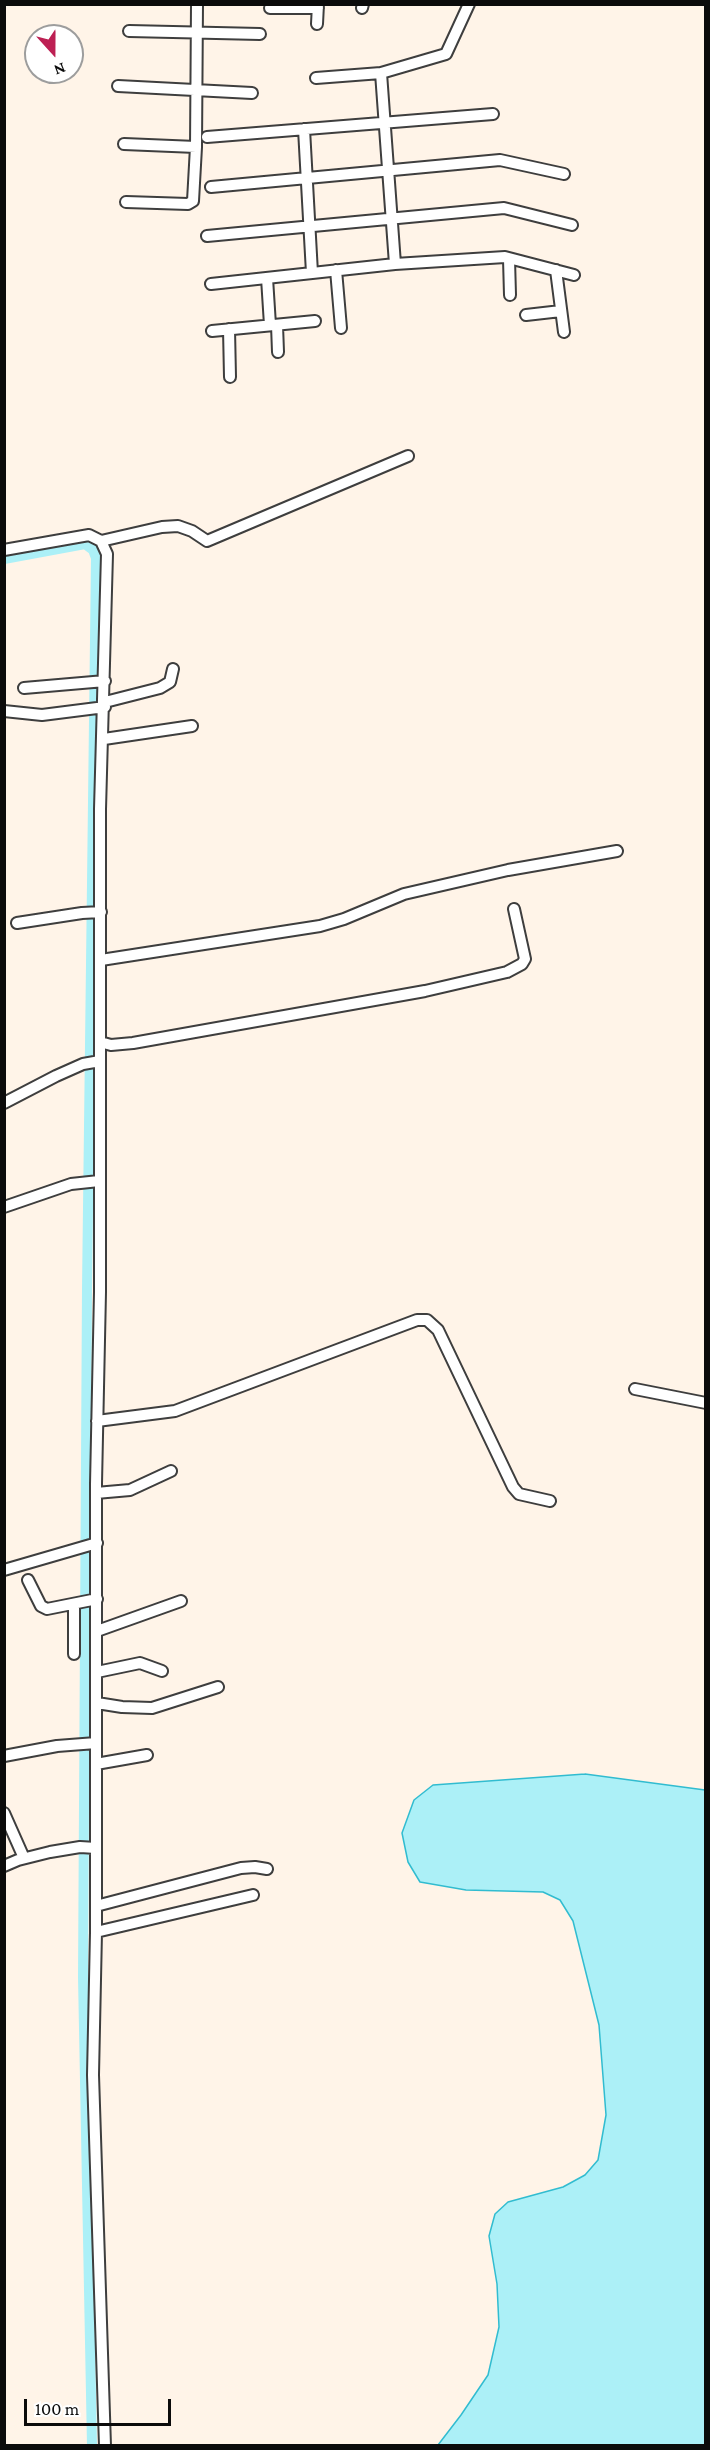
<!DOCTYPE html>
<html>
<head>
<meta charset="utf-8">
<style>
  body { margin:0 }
  #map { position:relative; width:710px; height:2450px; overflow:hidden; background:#fff4e8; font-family:"Crimson Pro",serif }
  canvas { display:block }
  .frame { position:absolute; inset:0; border:6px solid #0b0b0b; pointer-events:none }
  .north { position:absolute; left:24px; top:24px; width:60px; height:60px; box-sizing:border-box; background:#fff; border:2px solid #9d9d9d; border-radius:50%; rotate:159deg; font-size:16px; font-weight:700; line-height:24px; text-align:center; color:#0b0b0b }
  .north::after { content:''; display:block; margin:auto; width:21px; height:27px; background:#bd2053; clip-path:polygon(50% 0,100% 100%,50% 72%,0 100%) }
  .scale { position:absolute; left:24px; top:2399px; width:147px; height:27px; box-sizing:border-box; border:3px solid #0b0b0b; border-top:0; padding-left:8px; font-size:18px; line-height:21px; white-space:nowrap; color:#0b0b0b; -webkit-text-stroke:4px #fff; paint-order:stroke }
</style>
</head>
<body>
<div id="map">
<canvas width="710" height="2450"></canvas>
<div class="frame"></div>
<div class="north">N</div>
<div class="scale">100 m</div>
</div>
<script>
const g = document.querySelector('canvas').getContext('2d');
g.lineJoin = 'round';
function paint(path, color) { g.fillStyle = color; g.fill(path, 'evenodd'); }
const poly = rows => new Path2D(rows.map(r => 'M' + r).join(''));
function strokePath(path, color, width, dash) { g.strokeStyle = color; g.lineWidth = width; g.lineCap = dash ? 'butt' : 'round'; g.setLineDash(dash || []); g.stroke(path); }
const water = poly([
  [585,1774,705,1790,705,2445,438,2445,461,2415,488,2375,499,2327,497,2284,489,2236,495,2214,508,2202,563,2187,585,2175,598,2160,606,2115,599,2025,573,1921,560,1900,543,1892,466,1890,420,1882,408,1862,402,1833,414,1800,433,1785,585,1774]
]);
const canal = poly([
  [4,559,85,544,93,550,96,558,87,1288,83,1977,92,2446]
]);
const minor = poly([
  [270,8,318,8],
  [362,8,363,4],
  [317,24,318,4],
  [129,31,260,34],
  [316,78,381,73],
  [118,86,252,93],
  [304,129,312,273],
  [207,137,493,114],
  [124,144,196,147],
  [211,187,500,160,564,174],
  [126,202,188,204,193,201,196,147,197,4],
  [207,236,504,208,572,225],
  [509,259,510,295],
  [395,264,381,73,446,54,469,4],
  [336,270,341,328],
  [556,270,564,332],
  [267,278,270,325],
  [211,284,395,264,505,257,574,275],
  [526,315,561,311],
  [277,325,278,352],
  [229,329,230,377],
  [212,331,315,321],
  [101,541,162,527,178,526,192,531,207,541,408,456],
  [4,550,89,535,101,541,107,554,100,809,100,1292,96,1484,96,1932,93,2075,105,2446],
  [24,688,105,681],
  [105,702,160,688,170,682,173,669],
  [4,711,42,715,105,707],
  [104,739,192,726],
  [17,923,82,913,101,912],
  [101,960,320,926,344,919,404,894,508,870,617,851],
  [100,1042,111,1045,133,1043,425,991,507,972,522,964,525,959,514,909],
  [4,1103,56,1076,83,1064,100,1061],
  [4,1207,71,1184,99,1181],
  [635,1389,706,1403],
  [97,1421,175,1411,417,1320,427,1320,438,1330,513,1487,519,1494,550,1501],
  [96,1493,130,1490,171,1471],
  [4,1570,97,1543],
  [28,1580,41,1606,47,1609,97,1599],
  [97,1631,181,1601],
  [74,1654,74,1604],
  [97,1672,140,1663,162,1671],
  [97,1703,122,1707,152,1708,218,1687],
  [4,1756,57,1746,96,1743],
  [96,1764,147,1755],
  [4,1813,24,1858],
  [4,1866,18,1860,50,1852,80,1847,96,1848],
  [96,1906,241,1868,255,1867,267,1869],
  [96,1932,253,1895]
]);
paint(water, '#acf0f7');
strokePath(water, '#31bcd0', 1.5);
strokePath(canal, '#acf0f7', 10);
strokePath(minor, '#3e3e3e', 14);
strokePath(minor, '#fff', 10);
</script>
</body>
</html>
